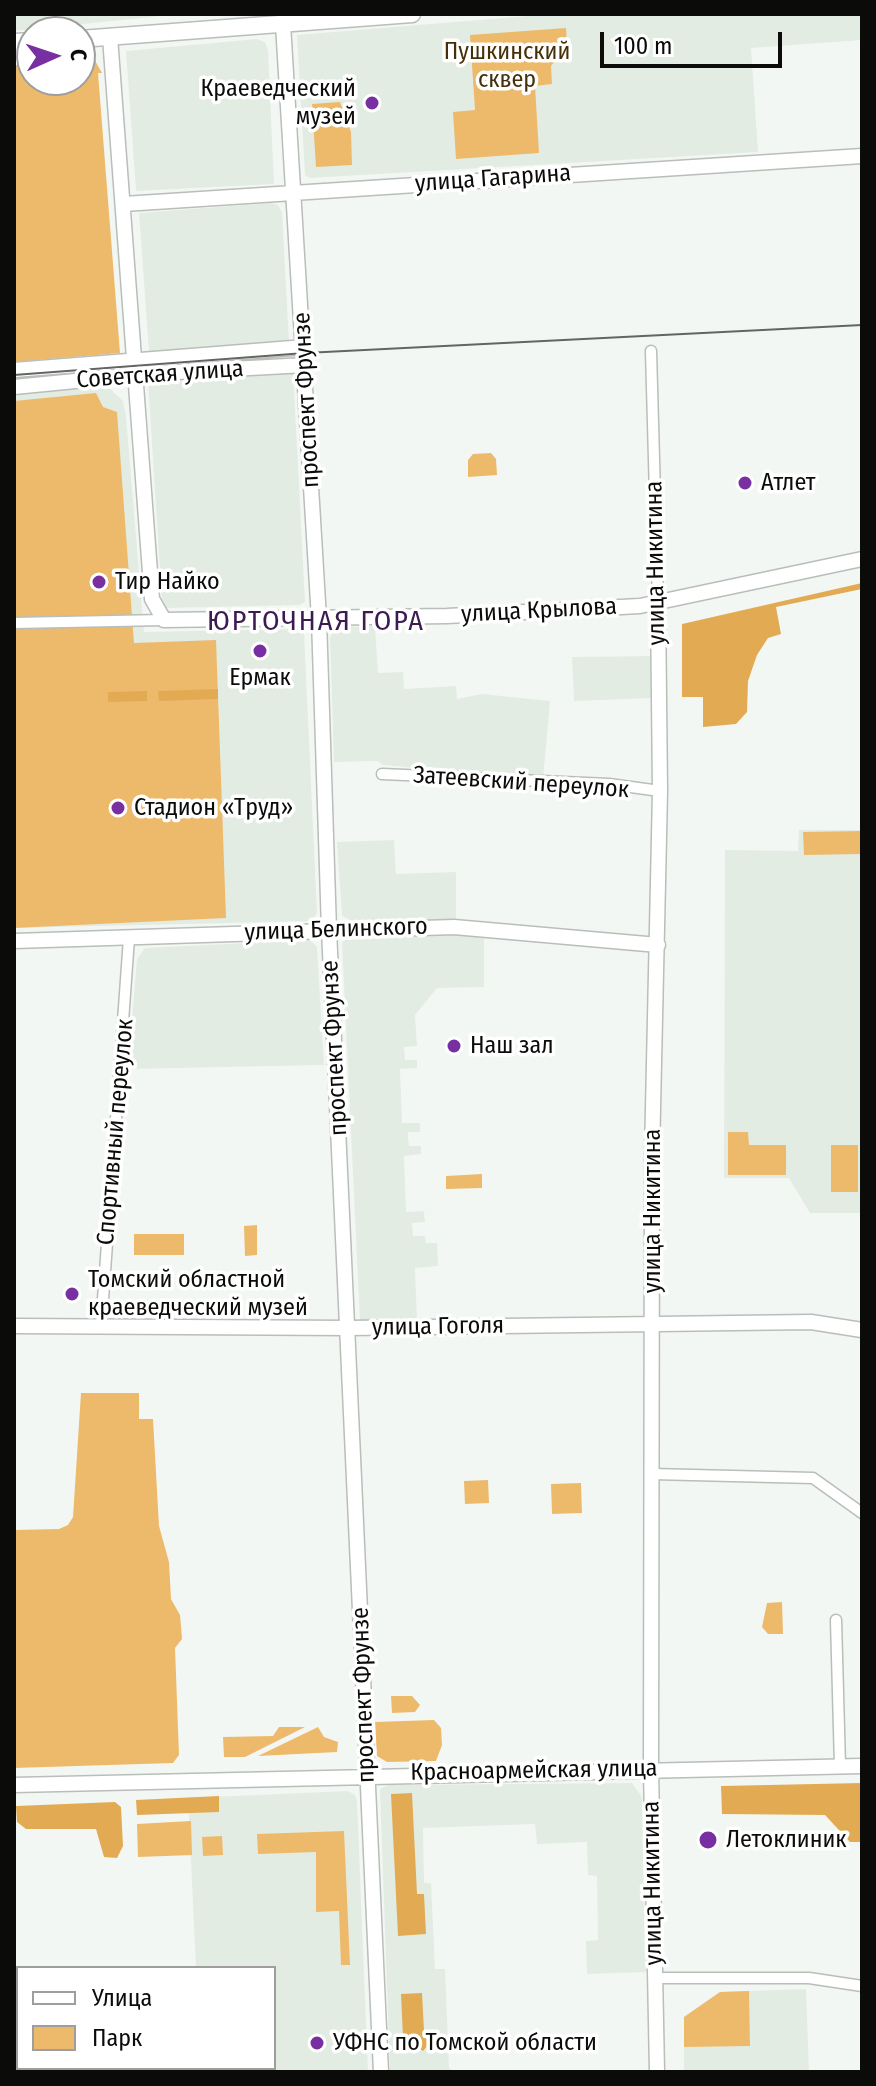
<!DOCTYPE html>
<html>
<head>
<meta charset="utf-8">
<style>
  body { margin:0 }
  #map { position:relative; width:876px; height:2086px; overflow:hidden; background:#f3f7f3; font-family:"Fira Sans Condensed",sans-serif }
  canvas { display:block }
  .frame { position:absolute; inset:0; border:16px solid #0b0c0a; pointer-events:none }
  .legend { position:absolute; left:16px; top:1966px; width:260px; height:104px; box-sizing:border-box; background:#fff; border:2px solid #9d9e9d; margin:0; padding:10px 14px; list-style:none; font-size:24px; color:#0b0c0a }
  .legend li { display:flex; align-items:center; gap:16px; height:40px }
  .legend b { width:40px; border:2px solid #9d9e9d }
  .north { position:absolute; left:16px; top:16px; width:80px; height:80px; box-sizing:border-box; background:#fff; border:2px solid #9d9e9d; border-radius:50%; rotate:87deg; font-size:22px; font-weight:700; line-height:32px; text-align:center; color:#0b0c0a }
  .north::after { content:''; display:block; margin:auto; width:28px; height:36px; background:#772fa2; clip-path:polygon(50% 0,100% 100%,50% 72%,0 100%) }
  .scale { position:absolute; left:600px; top:32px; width:182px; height:36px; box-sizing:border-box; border:4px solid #0b0c0a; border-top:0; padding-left:10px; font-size:24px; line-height:28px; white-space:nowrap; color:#0b0c0a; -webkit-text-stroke:6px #fff; paint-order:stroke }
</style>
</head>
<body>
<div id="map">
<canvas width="876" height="2086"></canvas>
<div class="frame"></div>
<ul class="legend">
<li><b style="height:10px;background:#fff"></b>Улица</li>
<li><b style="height:22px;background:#edba6c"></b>Парк</li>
</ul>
<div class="north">С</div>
<div class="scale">100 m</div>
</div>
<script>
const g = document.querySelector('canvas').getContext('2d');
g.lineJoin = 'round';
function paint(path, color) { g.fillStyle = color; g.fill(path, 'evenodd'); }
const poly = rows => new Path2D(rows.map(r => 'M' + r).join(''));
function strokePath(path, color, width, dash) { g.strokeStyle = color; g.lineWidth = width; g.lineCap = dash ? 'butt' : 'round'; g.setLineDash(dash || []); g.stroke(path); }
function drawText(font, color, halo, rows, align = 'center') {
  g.font = font + ' "Fira Sans Condensed",sans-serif'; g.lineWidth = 7; g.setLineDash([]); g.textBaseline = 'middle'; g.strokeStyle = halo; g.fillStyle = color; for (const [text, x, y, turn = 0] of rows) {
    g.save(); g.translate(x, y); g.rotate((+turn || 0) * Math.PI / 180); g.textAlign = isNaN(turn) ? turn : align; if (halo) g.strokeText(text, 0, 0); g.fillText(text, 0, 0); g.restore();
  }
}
const built = poly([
  [14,14,181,14,14,31],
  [552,14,862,14,862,40,751,48,758,152,310,178,305,175,297,35],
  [257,39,265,42,268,50,274,184,136,191,126,51],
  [271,203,278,205,282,212,289,342,149,352,139,213],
  [293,370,305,602,299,605,166,608,162,601,148,381],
  [105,384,123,401,126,416,144,632,299,629,304,632,317,913,312,921,14,928,14,395],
  [375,626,378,673,403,672,404,689,456,686,457,699,482,694,550,701,543,779,383,765,377,761,334,762,330,638,333,631,342,627],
  [652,656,653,698,574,701,572,657],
  [799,830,862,830,862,1213,810,1213,789,1178,724,1178,725,850,798,851],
  [394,840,396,874,456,872,456,921,352,921,342,916,337,842],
  [455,934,484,935,484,987,437,988,415,1015,417,1046,404,1047,405,1060,417,1060,417,1068,400,1069,402,1123,420,1123,420,1132,408,1132,408,1137,409,1146,421,1146,421,1154,404,1156,406,1212,424,1211,425,1222,412,1223,413,1236,425,1236,426,1243,437,1243,438,1266,415,1268,417,1322,360,1321,342,943,345,940],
  [310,940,317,947,324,1065,128,1069,137,959,145,948],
  [632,1783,642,1797,646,1972,587,1974,586,1941,598,1940,597,1876,588,1875,587,1842,537,1844,535,1824,423,1828,424,1883,431,1883,435,1969,445,1969,449,2068,454,2072,390,2072,380,1789,388,1785],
  [348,1791,355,1795,357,1801,368,2072,200,2072,200,2068,274,2068,274,1968,196,1968,188,1798],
  [806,1989,809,2072,684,2072,684,2017,720,1992]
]);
const green = poly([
  [566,28,567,47,551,66,552,84,535,86,539,153,456,159,453,112,475,110,470,35],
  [80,57,93,57,102,73,98,73,120,353,14,362,14,64,32,62,32,80,80,80],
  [340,102,351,132,352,165,316,167,312,104],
  [96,393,103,407,117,412,134,643,216,640,226,918,14,928,14,401],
  [491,453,496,459,497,475,468,477,468,460,473,454],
  [862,831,862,854,804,855,803,832],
  [728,1132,748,1132,749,1145,786,1145,786,1175,728,1175],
  [831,1145,858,1145,858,1192,831,1192],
  [482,1174,482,1188,446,1189,446,1176],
  [257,1225,257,1255,245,1256,244,1226],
  [134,1234,184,1234,184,1255,134,1255],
  [81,1393,139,1393,139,1419,153,1419,159,1526,169,1562,171,1599,180,1615,181,1626,182,1639,175,1648,179,1755,173,1763,14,1768,14,1530,59,1529,68,1525,73,1517],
  [488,1480,489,1503,465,1504,464,1481],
  [581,1483,582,1513,552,1514,551,1484],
  [782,1602,783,1634,768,1634,762,1627,767,1603],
  [391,1696,412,1696,420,1705,415,1712,392,1713],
  [434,1720,441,1728,442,1745,436,1761,387,1762,377,1756,375,1722],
  [279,1727,305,1727,245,1757,224,1757,223,1737,273,1736],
  [318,1727,324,1737,338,1742,337,1752,258,1756],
  [191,1821,192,1855,138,1857,137,1824],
  [344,1831,350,1965,341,1965,339,1911,316,1912,316,1852,258,1854,257,1834],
  [222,1836,223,1855,203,1856,202,1837],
  [749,1991,750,2046,684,2047,684,2017,720,1992]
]);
const forest = poly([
  [862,583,862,589,776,607,781,634,768,638,757,655,748,681,747,712,736,724,703,727,703,697,682,697,682,624],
  [218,689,218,699,159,701,158,691],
  [147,691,147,701,108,702,108,692],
  [862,1783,862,1842,850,1842,825,1815,722,1814,721,1786],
  [412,1793,417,1894,424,1894,426,1934,398,1936,391,1794],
  [219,1796,219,1812,137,1815,136,1800],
  [115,1802,121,1807,123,1846,117,1858,104,1857,96,1829,26,1829,17,1822,16,1806],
  [422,1993,424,2031,434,2038,423,2051,403,2037,401,1994]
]);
const street = poly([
  [651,351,658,604],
  [14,623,164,620],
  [382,774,609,784,660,791],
  [101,1327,129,938],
  [652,1474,813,1478,862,1513],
  [836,1620,840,1766],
  [655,1978,809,1978,862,1986]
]);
const secondary = poly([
  [283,24,319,619,329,930,381,2072],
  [110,37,152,599,164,620,447,616,640,606,862,559],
  [124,204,862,156],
  [14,370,305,347],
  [14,387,157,373,306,365],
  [14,941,454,927,658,945],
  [14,1326,349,1328,811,1322,862,1330],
  [14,1785,862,1766],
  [657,2072,651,1769,652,1154,660,791,658,604]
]);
const primary = poly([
  [80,39,412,14],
  [14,42,32,41],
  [14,57,32,55]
]);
const tram = poly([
  [14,375,305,353,862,325]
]);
const markers = [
  [372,103,8,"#772fa2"],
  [745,483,8,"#772fa2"],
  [99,582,8,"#772fa2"],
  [260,651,8,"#772fa2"],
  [118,808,8,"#772fa2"],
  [454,1046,8,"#772fa2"],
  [72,1294,8,"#772fa2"],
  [708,1840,10,"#772fa2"],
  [317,2043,8,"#772fa2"]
];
const parkNames = [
  ["Пушкинский",507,52],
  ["сквер",507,80]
];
const poiNames = [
  ["Краеведческий",356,89,"right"],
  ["музей",356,117,"right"],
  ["Атлет",761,483],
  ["Тир Найко",115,582],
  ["Ермак",260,678,"center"],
  ["Стадион «Труд»",134,808],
  ["Наш зал",470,1046],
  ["Томский областной",88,1280],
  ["краеведческий музей",88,1308],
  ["Летоклиник",726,1840],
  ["УФНС по Томской области",333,2043]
];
const streetNames = [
  ["улица Гагарина",493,179,-4],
  ["Советская улица",160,375,-4],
  ["проспект Фрунзе",307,400,-93],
  ["улица Никитина",656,563,-91],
  ["улица Крылова",539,611,-3],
  ["Затеевский переулок",521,783,4],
  ["улица Белинского",336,930,-2],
  ["проспект Фрунзе",335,1048,-93],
  ["Спортивный переулок",116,1132,-85],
  ["улица Никитина",653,1211,-90],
  ["улица Гоголя",438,1327,-1],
  ["проспект Фрунзе",364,1695,-92],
  ["Красноармейская улица",534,1771,-1],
  ["улица Никитина",653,1883,-91]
];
const quarterNames = [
  ["ЮРТОЧНАЯ ГОРА",316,622]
];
paint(built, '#e3ece3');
paint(green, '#edba6c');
paint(forest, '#e2ab53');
strokePath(street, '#b9beb9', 13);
strokePath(secondary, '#b9beb9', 17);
strokePath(primary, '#b9beb9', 19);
strokePath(street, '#fff', 10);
strokePath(secondary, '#fff', 14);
strokePath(primary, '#fff', 16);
strokePath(tram, '#636562', 2);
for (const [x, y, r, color] of markers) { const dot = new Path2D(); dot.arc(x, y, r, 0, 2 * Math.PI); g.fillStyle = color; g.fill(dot); strokePath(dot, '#fff', 3); }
drawText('24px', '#463009', '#fff', parkNames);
drawText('24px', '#0b0c0a', '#fff', poiNames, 'left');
drawText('24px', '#0b0c0a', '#fff', streetNames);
g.letterSpacing = '2px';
drawText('28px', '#3c1a52', '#fff', quarterNames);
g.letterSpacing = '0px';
</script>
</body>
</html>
